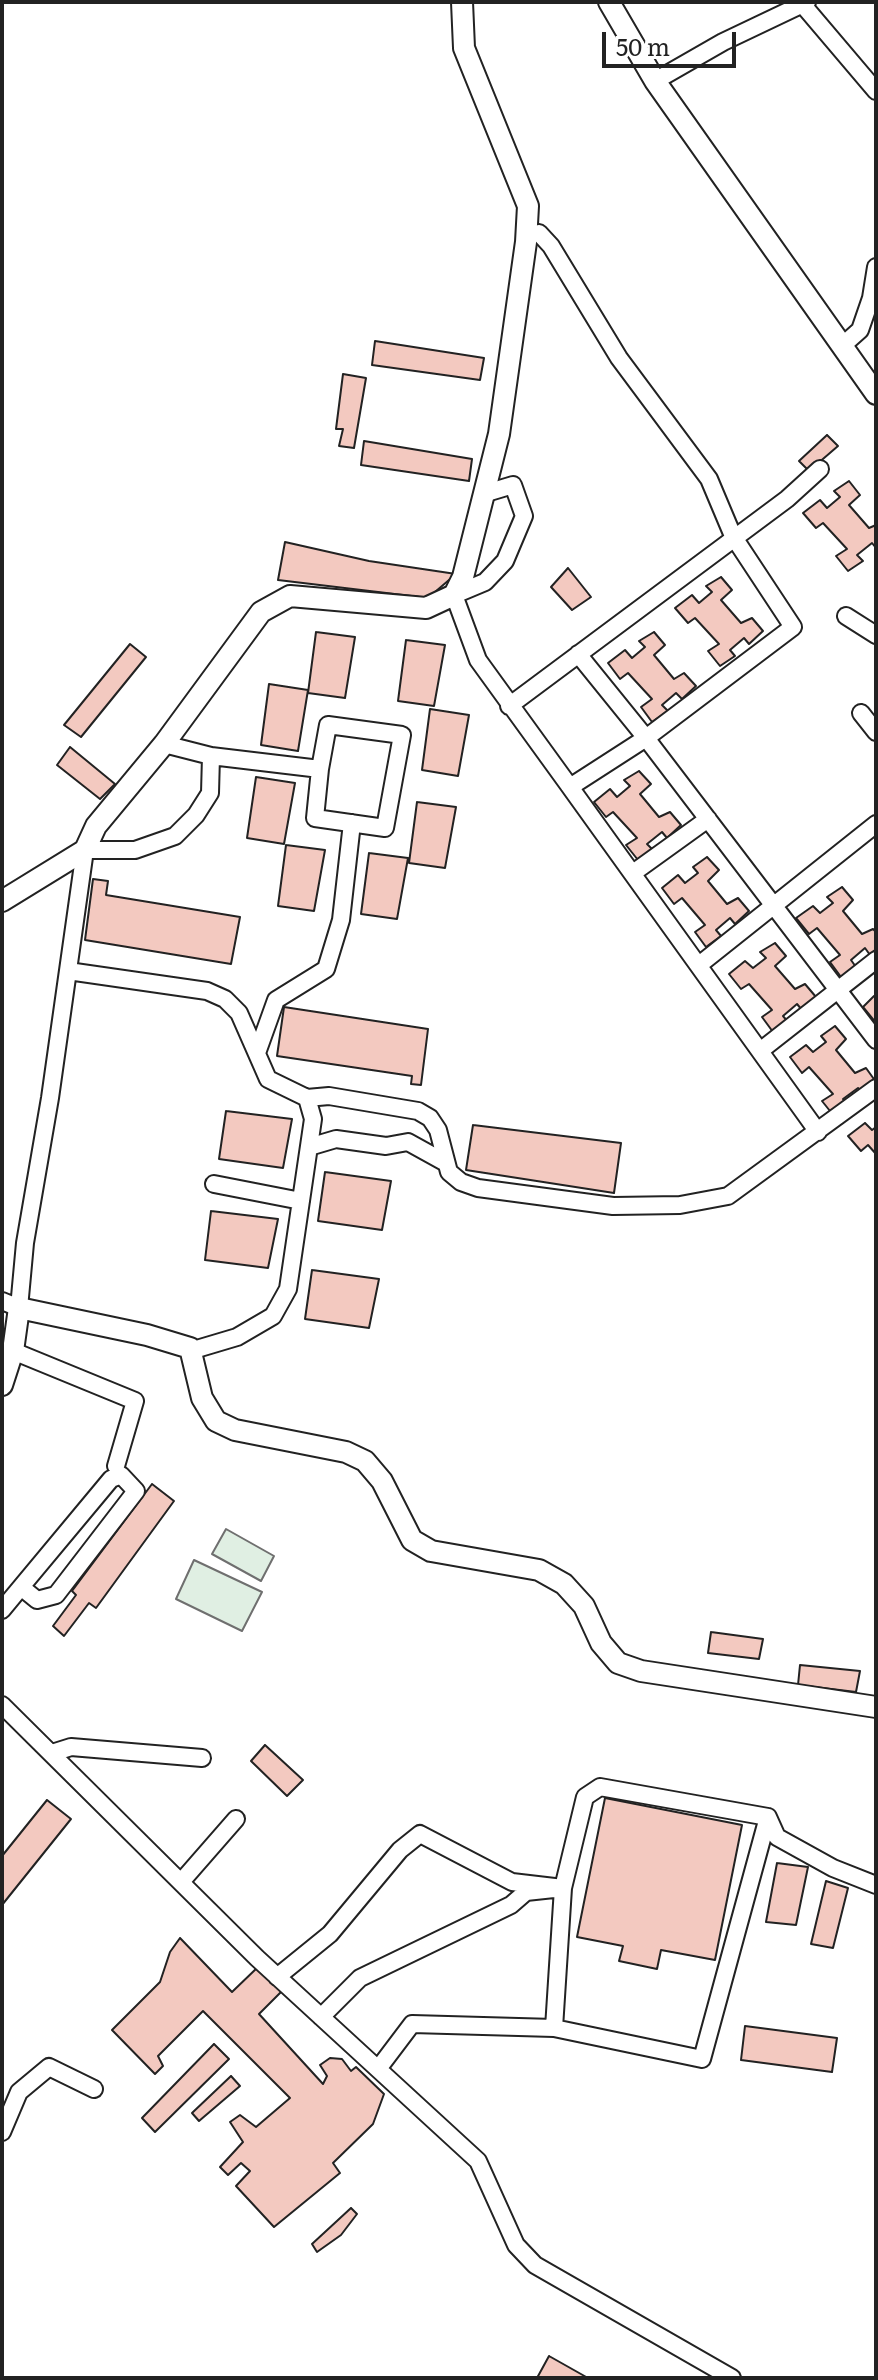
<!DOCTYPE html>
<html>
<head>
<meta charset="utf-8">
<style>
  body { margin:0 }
  #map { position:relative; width:878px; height:2380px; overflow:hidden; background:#fff; font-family:Literata,serif }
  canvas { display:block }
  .frame { position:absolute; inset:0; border:4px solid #222; pointer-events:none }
  .scale { position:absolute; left:602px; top:32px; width:134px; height:36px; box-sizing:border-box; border:4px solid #222; border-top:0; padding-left:10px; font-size:24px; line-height:28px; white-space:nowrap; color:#222; -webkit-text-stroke:6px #fff; paint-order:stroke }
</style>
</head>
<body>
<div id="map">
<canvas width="878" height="2380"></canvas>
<div class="frame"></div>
<div class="scale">50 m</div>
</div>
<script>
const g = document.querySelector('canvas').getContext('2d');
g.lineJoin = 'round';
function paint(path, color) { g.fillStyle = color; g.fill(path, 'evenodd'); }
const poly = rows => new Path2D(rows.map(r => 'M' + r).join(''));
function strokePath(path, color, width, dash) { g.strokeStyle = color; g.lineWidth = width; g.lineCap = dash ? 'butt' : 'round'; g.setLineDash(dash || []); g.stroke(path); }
const green = poly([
  [226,1529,274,1556,261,1581,212,1554,226,1529],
  [194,1560,262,1592,242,1631,176,1599,194,1560]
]);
const building = poly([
  [375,341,484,358,480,380,372,365,375,341],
  [343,374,366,378,354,448,339,446,343,429,336,429,343,374],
  [827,435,838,446,809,471,799,461,827,435],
  [364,441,472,459,469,481,361,465,364,441],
  [849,481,860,495,849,505,869,528,876,525,876,548,872,543,857,555,863,561,848,571,836,556,847,549,823,523,816,528,803,513,820,500,827,508,840,497,834,491,849,481],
  [285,542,369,561,456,574,428,598,278,580,285,542],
  [568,568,591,597,572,610,551,587,568,568],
  [721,577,732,590,721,600,741,623,752,618,763,631,749,644,744,638,730,650,735,656,720,666,708,651,719,644,695,618,688,623,675,608,692,595,699,603,712,592,706,586,721,577],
  [316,632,355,637,345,698,308,693,316,632],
  [654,632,665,645,654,655,674,679,684,673,696,686,682,699,676,693,662,705,668,711,652,722,641,707,652,699,628,673,620,679,608,663,625,650,632,658,645,647,639,641,654,632],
  [406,640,445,645,434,706,398,701,406,640],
  [130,644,146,657,81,737,64,725,130,644],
  [269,684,308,690,298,751,261,745,269,684],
  [430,709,469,715,458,776,422,770,430,709],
  [70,747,115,784,100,799,57,765,70,747],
  [639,771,651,784,640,794,659,817,670,812,681,825,667,838,662,832,647,844,653,850,638,860,626,845,637,838,613,812,606,817,594,802,610,789,617,797,630,786,624,780,639,771],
  [256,777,295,783,284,844,247,838,256,777],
  [417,802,456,807,445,868,409,863,417,802],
  [286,845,325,850,314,911,278,906,286,845],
  [369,853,408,858,397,919,361,914,369,853],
  [707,857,719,870,708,881,727,904,738,898,749,911,735,924,730,918,716,930,721,936,706,947,695,932,705,925,682,898,674,904,662,888,678,875,685,883,698,873,693,867,707,857],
  [93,879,108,881,106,895,240,917,231,964,85,940,93,879],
  [842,887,853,900,843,911,862,934,873,929,876,932,876,949,870,955,865,948,851,960,856,967,841,977,830,962,840,955,817,928,809,934,796,918,813,906,820,913,833,903,827,897,842,887],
  [775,943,786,956,775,966,795,989,805,984,816,997,802,1010,797,1004,783,1016,788,1022,773,1032,762,1017,772,1010,749,984,741,989,729,974,745,961,753,968,766,958,760,952,775,943],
  [874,996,876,998,876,1023,863,1007,874,996],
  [284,1007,428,1029,421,1085,411,1084,412,1076,277,1056,284,1007],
  [835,1026,846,1039,836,1050,855,1073,866,1068,876,1082,863,1094,858,1088,843,1099,849,1106,834,1116,822,1101,833,1094,809,1067,802,1073,790,1057,806,1045,813,1052,826,1042,821,1036,835,1026],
  [226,1111,292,1119,283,1168,219,1159,226,1111],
  [865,1123,872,1130,876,1127,876,1154,868,1145,861,1151,848,1136,865,1123],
  [473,1125,621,1143,614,1193,466,1170,473,1125],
  [325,1172,391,1181,382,1230,318,1221,325,1172],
  [211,1211,278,1219,268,1268,205,1260,211,1211],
  [312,1270,379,1279,369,1328,305,1319,312,1270],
  [152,1484,174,1501,96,1608,89,1603,64,1636,53,1626,76,1595,72,1591,152,1484],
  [711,1632,763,1639,759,1659,708,1653,711,1632],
  [800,1665,860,1671,856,1692,798,1685,800,1665],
  [265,1745,303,1780,287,1796,251,1761,265,1745],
  [605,1798,742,1825,715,1960,661,1950,657,1969,619,1961,623,1946,577,1937,605,1798],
  [47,1800,71,1819,2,1905,2,1856,47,1800],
  [777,1863,808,1867,796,1925,766,1922,777,1863],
  [826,1881,848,1888,833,1948,811,1944,826,1881],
  [180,1938,232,1992,259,1966,282,1991,259,2014,323,2084,327,2076,320,2065,330,2058,342,2059,351,2071,356,2067,384,2094,373,2124,333,2163,340,2173,274,2227,236,2186,250,2171,241,2163,228,2175,220,2167,243,2142,230,2122,240,2115,256,2127,290,2098,203,2011,158,2056,163,2066,155,2074,112,2030,160,1982,170,1952,180,1938],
  [745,2026,837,2038,832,2072,741,2060,745,2026],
  [214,2044,229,2059,155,2132,142,2118,214,2044],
  [231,2076,240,2086,199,2121,192,2113,231,2076],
  [351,2208,357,2214,341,2235,317,2252,312,2244,351,2208],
  [549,2356,588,2378,537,2378,549,2356]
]);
const minor = poly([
  [803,5,876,91],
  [655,81,723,42,807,2],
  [842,346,860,330,871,298,876,267],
  [483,494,513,485,524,516,505,561,485,582,454,595,478,660,570,787,646,738,793,627,733,536,709,479,619,358,551,246,539,233],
  [846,616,876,635],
  [578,654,646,738,876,1040],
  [509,706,787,499,820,469],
  [861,713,876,732],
  [164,744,211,756,320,769,315,818,385,828,402,735,328,725,320,769],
  [570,787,818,1132],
  [633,873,708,819],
  [699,965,876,824],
  [68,971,207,991,225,999,239,1013,268,1079,307,1098,313,1119,288,1289,273,1316,237,1337,190,1351],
  [760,1051,876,960],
  [257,1053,276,1000,326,969,341,920,352,823],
  [307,1098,329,1096,418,1111,430,1118,438,1130,449,1172,461,1182,478,1188,613,1206,680,1205,728,1196,876,1088],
  [309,1147,336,1139,386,1146,408,1142,446,1163],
  [214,1184,301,1201],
  [2,1301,19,1308,25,1243,50,1098,85,850,135,850,175,836,196,815,210,793,211,756],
  [13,1351,135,1401,116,1466],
  [2,1610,21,1587,111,1479,121,1475,136,1491,56,1595,37,1600,21,1587],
  [2,1705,257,1958,478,2161,516,2245,535,2265,732,2378],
  [52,1753,71,1747,202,1758],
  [181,1882,236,1819],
  [277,1977,330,1934,400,1850,420,1834,512,1882,563,1888,585,1797,600,1787,768,1817,777,1837,833,1868,876,1885],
  [321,2017,360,1978,511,1905,526,1892,563,1888,554,2028],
  [378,2069,412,2024,554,2028,702,2059,768,1817],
  [2,2132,19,2092,49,2067,94,2089]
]);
const tertiary = poly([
  [609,2,655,81,876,394],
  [2,901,85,850,96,826,164,744,261,612,290,596,426,608,454,595,463,577,499,434,526,242,528,206,464,48,462,2],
  [2,1385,13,1351,19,1308,147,1335,190,1348,202,1398,216,1421,235,1430,346,1452,365,1461,382,1481,412,1540,431,1551,539,1570,564,1584,584,1606,601,1643,618,1663,641,1671,876,1707]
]);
paint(green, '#e0efe3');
strokePath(green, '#6f6f6f', 2);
paint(building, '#f3c9c0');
strokePath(building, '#222', 2);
strokePath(minor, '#222', 20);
strokePath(tertiary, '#222', 24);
strokePath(minor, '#fff', 16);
strokePath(tertiary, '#fff', 20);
</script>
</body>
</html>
